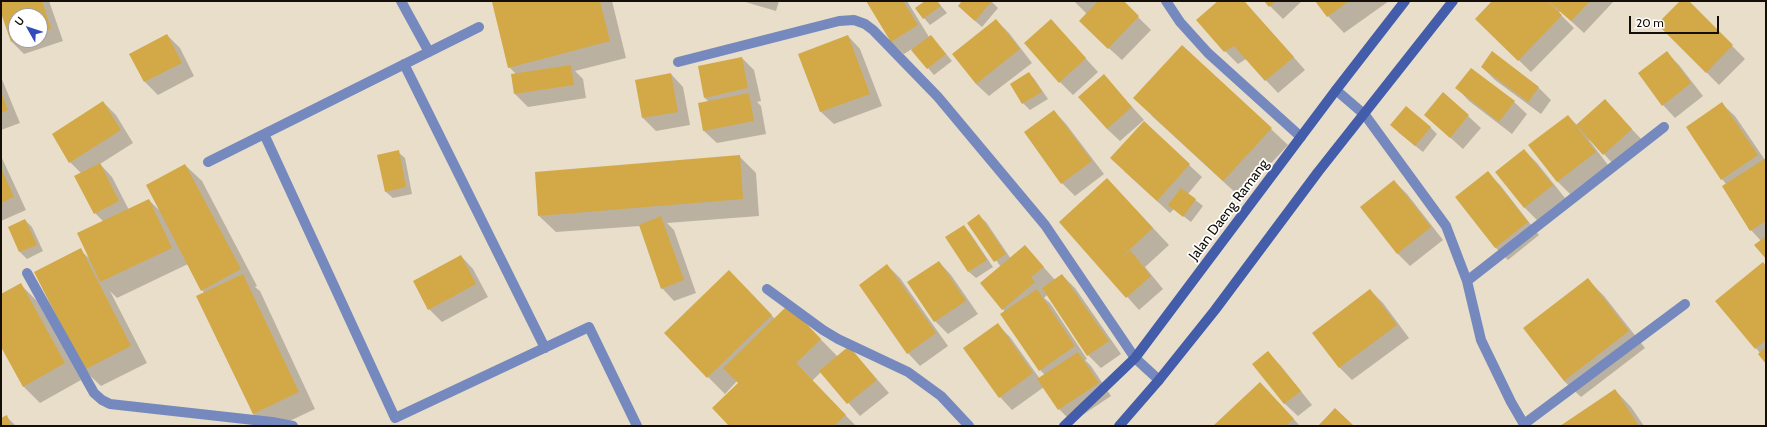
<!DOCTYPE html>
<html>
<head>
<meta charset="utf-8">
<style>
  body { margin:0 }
  #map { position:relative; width:1767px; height:427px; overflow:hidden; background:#e9dec9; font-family:Cabin,sans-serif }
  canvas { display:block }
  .frame { position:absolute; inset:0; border:2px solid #130f08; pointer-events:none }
  .north { position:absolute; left:8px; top:8px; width:40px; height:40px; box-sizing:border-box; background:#fff; border:1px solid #a19f9c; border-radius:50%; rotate:309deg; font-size:11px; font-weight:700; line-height:16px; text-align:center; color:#130f08 }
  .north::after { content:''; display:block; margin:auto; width:14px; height:18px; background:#304bbc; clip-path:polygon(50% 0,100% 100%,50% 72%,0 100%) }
  .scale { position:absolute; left:1629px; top:16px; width:90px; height:18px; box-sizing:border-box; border:2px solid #130f08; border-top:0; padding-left:5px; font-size:12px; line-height:14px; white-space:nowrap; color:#130f08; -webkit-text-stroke:3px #fff; paint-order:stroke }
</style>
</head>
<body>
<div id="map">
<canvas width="1767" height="427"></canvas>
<div class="frame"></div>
<div class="north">U</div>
<div class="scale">20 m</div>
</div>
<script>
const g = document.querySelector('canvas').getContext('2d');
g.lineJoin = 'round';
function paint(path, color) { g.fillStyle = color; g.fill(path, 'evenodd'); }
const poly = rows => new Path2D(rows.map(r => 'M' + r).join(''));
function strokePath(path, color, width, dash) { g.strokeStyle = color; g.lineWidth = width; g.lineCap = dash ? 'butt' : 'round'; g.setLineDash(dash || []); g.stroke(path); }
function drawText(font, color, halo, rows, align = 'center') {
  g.font = font + ' Cabin,sans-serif'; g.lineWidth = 3.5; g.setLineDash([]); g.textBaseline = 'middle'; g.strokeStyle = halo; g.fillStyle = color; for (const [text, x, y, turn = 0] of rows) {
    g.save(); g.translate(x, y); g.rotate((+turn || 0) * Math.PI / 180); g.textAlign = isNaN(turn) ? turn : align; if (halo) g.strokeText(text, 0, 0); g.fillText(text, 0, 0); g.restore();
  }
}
const shadow = poly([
  [1,1,49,1,63,41,24,54,12,42,1,9],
  [16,16,40,16,40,40,16,40],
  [500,1,612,1,626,58,575,71,583,79,586,98,528,107,515,94,512,75,517,75,509,67],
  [742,1,779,1,776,11],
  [867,1,907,1,929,37,931,36,937,43,952,61,934,75,912,49,904,54,891,42],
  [926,1,937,1,947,13,930,25,924,18],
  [963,1,991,1,998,8,982,27,966,13],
  [1074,1,1122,1,1151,30,1122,60,1093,34,1087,14],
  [1220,1,1244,1,1305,70,1278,93,1246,59,1238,64,1225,51],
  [1265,1,1302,1,1283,19],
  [1316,1,1389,1,1344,33,1328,16],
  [1494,1,1614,1,1584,33,1560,11,1559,13,1574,28,1531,72,1476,19],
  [1682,1,1688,1,1745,59,1719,85,1658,24],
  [996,20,1009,33,1032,63,989,96,976,84],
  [1051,20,1098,72,1073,95,1060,82],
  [167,35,180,48,194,76,158,95,145,82,131,54],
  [848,36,860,49,882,106,834,124,821,112,800,55],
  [1666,52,1679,65,1703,96,1675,118,1663,105],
  [1492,53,1539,88,1551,100,1541,114,1495,80,1482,67],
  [742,58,754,70,761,101,757,102,761,106,766,134,717,143,704,131,709,102,705,98],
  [1472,69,1514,102,1527,114,1512,134,1469,101,1457,88],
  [1029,73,1035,80,1048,99,1030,110,1023,103],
  [671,74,683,87,690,125,656,131,643,118,637,81],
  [1104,76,1144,120,1120,141,1107,129],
  [1,77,20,123,1,130],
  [1605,101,1644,142,1616,167,1590,139,1589,140,1608,165,1570,194,1557,181,1568,116,1577,125],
  [103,102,116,115,133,143,100,164,112,177,129,210,149,200,159,210,185,165,202,181,257,286,255,287,260,291,315,409,279,426,266,426,253,414,204,293,188,264,117,298,110,291,147,363,101,386,84,370,80,250,90,259,104,222,95,213,81,173,70,162],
  [1722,104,1735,116,1765,160,1766,159,1766,258,1761,241,1751,230,1726,184,1722,179],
  [1054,111,1066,124,1104,174,1075,196,1062,183],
  [1151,115,1271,129,1288,145,1240,197],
  [1425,115,1468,116,1481,128,1463,149],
  [1144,123,1202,177,1188,194,1203,206,1191,222,1174,209,1170,213,1124,171],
  [1430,127,1437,134,1423,152,1398,132],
  [1524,150,1537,163,1565,198,1537,220,1524,207],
  [398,152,405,158,412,194,393,198,386,192],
  [1,156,26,210,1,221],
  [739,156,756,173,759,216,667,223,674,230,696,293,674,301,662,288,640,226,556,232,539,216],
  [1488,173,1500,185,1539,235,1508,260,1495,247],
  [1107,179,1169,245,1145,267,1163,289,1139,310,1105,272],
  [1394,181,1407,194,1443,240,1410,266,1397,253],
  [979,216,986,222,1011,259,1025,246,1055,280,1062,275,1075,288,1121,354,1101,368,1088,355,1047,295,1044,298,1050,303,1087,359,1085,360,1091,366,1111,396,1072,422,1059,409,1044,387,1012,410,1000,397,998,325,1010,337,1040,379,1045,375,1040,370,1003,309,1001,267,969,223],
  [25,220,32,227,43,251,27,259,20,252,9,227],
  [964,226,970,233,993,267,976,278,969,272,946,237],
  [461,256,473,269,488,297,442,322,429,309],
  [939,262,951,275,978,314,948,334,935,321,909,283],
  [887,265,900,278,948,346,920,366,908,353],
  [1766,267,1766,363,1760,353,1717,301],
  [1588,280,1604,296,1645,348,1581,397,1564,381],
  [21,285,37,301,81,380,40,403,23,386,1,345,1,295],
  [746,288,775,319,788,306,838,357,849,347,889,393,860,416,821,372,812,381,856,426,731,426,739,383,737,381,725,394,708,377],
  [1370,290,1383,303,1409,338,1352,380,1340,368,1313,333],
  [1268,353,1280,365,1312,405,1298,416,1285,404,1253,364],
  [1615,390,1631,407,1644,426,1562,426],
  [1279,403,1300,426,1215,426],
  [6,416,16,426,1,426,1,419]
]);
const building = poly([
  [1,1,42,1,51,29,40,32,40,16,16,16,16,40,11,42,1,13],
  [497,1,600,1,610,41,508,68,492,2],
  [866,1,903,1,918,25,891,42],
  [925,1,937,1,941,6,923,19,915,8],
  [962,1,992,1,975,21,958,6],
  [1098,1,1124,1,1139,16,1108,49,1079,21],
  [1218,1,1244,1,1294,57,1265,81,1234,46,1224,52,1196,20],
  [1264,1,1276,1,1269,7],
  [1315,1,1349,1,1327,17],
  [1492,1,1547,1,1562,15,1518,61,1475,19],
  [1548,1,1590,1,1571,21],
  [1680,1,1689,1,1733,45,1706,73,1657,24],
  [996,19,1020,49,976,84,952,54],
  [1051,19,1086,58,1059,83,1024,43],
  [167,34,182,63,144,82,129,54],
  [848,35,870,94,820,112,798,54],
  [931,35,946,54,927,69,911,50],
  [1182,45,1272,128,1223,181,1133,98],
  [1492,51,1539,87,1528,102,1481,67],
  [1667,51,1691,83,1662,106,1638,73],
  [742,57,748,88,704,98,698,66],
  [571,65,574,85,514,94,511,74],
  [1471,68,1515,101,1499,122,1455,88],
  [1029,72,1042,92,1022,104,1010,84],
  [671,73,678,112,642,118,635,80],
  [1104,74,1132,107,1107,129,1078,97],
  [1,92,8,110,1,113],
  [1443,92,1469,115,1450,138,1424,115],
  [749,93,754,121,703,131,698,103],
  [1605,99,1632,129,1603,155,1576,125],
  [103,101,121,130,69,163,52,134],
  [1722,102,1758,155,1721,180,1686,127],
  [1406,106,1431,127,1415,146,1390,125],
  [1054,110,1092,161,1061,184,1024,132],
  [1568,115,1596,152,1557,182,1528,145],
  [1144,121,1190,164,1157,201,1110,158],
  [1524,149,1553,185,1524,208,1495,172],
  [399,150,406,187,385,192,377,155],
  [740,155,743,199,538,216,535,172],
  [1766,158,1766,221,1750,231,1722,186],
  [100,163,119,201,94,214,74,176],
  [185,164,241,269,201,291,146,185],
  [1,168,14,197,1,203],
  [1488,171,1528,222,1495,248,1455,197],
  [1107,178,1153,228,1117,261,1130,250,1151,276,1126,298,1059,222],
  [1394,180,1431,227,1397,254,1360,207],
  [1181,188,1196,199,1183,217,1168,205],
  [149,199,172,248,100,282,77,233],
  [979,214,1006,254,994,262,967,223],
  [661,216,684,280,661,289,639,225],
  [25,219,37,245,19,252,8,227],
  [964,225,987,260,968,272,945,237],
  [1766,236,1766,259,1754,245],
  [1025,245,1044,267,1031,277,1035,282,1002,310,980,283],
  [81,248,131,346,84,370,34,272],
  [461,255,476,284,428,310,413,281],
  [939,261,966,301,934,322,907,282],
  [1763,262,1766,266,1766,340,1755,349,1715,301],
  [887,264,936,333,907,354,859,285],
  [729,270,772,315,707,378,664,333],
  [243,274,299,392,253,414,196,296],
  [1062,274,1109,341,1087,356,1042,288],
  [1588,278,1629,331,1564,381,1523,328],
  [21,283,65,363,23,387,1,347,1,294],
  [1037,289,1075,346,1039,371,1000,314],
  [1370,289,1397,325,1339,368,1312,333],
  [788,305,821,339,796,363,846,415,834,426,729,426,712,408,738,383,723,368],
  [998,323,1033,373,999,398,963,348],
  [849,346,877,380,847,404,819,371],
  [1766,347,1766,364,1758,354],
  [1268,351,1301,391,1284,404,1252,364],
  [1078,352,1099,383,1058,410,1037,379],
  [1260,382,1294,419,1286,426,1213,426],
  [1615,389,1639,426,1560,426],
  [1335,408,1354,426,1318,426],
  [7,415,11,426,1,426,1,418]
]);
const street = poly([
  [401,1,429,52],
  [1166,1,1180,22,1208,53,1301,137],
  [678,62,839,21,854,20,865,24,873,30,938,97,1045,225,1135,358,1159,380],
  [404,64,545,348],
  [1336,90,1365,115,1446,226,1467,281,1481,340,1511,402,1525,426],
  [264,134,395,418,589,327,637,426],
  [208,162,479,27],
  [27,273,94,393,102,400,110,404,272,422,293,426],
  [1467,281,1664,127],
  [767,289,823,330,838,339,908,372,941,396,969,426],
  [1524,424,1685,304]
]);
const secondary = poly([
  [1064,426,1135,358,1336,90,1405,1],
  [1119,426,1159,380,1215,310,1318,172,1453,1]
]);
const streetNames = [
  ["Jalan Daeng Ramang",1229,210,-53]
];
paint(shadow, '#0003');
paint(building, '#d3a846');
strokePath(street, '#7589be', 10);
strokePath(secondary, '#445daa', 10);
drawText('14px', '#130f08', '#fff', streetNames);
</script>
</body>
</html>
